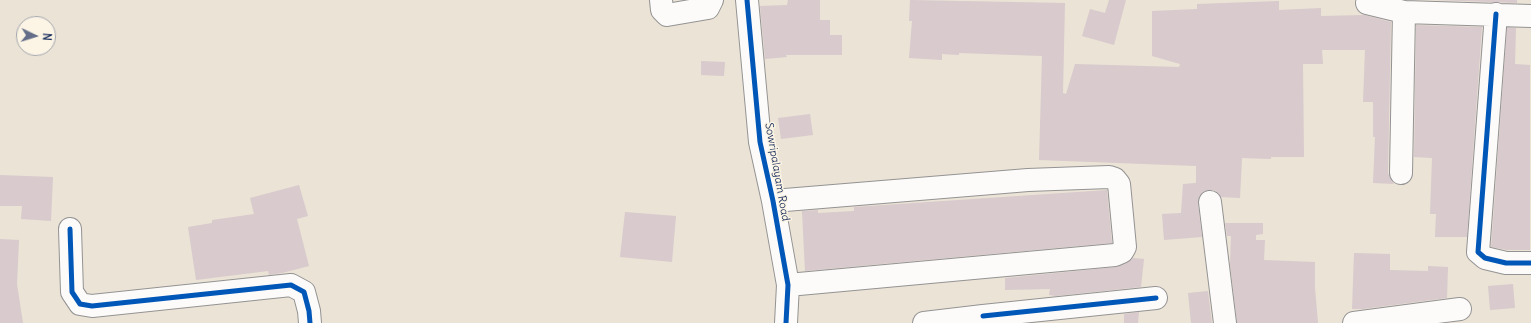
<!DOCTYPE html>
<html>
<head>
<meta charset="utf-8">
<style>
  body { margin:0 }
  #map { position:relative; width:1531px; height:323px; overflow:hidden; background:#ebe3d5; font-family:Delius,sans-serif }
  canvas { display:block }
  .north { position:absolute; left:16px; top:16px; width:40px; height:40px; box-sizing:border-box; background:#fcf5e5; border:1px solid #a2a6af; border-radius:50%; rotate:94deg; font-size:11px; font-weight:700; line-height:16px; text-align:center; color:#1b2f5e }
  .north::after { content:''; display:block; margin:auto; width:14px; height:18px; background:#646e88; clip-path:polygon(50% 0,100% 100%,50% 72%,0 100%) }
</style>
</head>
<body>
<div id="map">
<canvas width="1531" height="323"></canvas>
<div class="north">N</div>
</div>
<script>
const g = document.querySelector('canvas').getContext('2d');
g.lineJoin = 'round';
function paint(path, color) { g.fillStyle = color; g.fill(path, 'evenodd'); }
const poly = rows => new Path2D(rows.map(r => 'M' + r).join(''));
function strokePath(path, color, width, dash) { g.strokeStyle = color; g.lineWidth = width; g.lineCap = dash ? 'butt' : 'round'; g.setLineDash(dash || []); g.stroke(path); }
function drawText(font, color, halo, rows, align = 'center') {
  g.font = font + ' Delius,sans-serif'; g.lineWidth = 3; g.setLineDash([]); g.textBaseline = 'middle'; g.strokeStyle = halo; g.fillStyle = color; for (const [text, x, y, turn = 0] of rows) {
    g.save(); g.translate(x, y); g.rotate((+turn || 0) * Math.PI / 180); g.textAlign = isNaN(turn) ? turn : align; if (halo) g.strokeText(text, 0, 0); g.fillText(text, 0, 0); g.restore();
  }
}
const building = poly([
  [788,0,820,0,820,20,830,20,830,35,842,35,842,55,786,55,787,57,765,59,760,6,787,5],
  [910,0,1065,3,1063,93,1066,94,1075,64,1179,67,1180,64,1152,56,1152,11,1197,9,1197,4,1279,1,1279,10,1321,8,1321,16,1365,15,1391,22,1388,173,1394,184,1373,183,1375,137,1373,137,1373,102,1363,102,1365,50,1322,50,1323,64,1303,64,1304,157,1271,157,1271,159,1242,158,1240,198,1221,197,1214,190,1208,190,1203,192,1199,197,1198,204,1202,237,1164,240,1162,214,1181,213,1183,184,1196,183,1196,166,1039,160,1042,56,959,53,959,55,942,54,942,60,909,58,912,21,909,21],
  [1109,0,1126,0,1114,45,1082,36,1090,9,1105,13],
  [1434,0,1517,0,1517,3],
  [1416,25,1482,27,1467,237,1435,237,1436,214,1430,214,1432,158,1414,157],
  [1507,28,1516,28,1515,64,1530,65,1530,250,1507,250,1491,247],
  [701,61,725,62,724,76,701,75],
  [810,114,813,135,781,139,778,118],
  [0,175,53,177,51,221,21,219,22,206,0,206],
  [299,185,308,216,297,219,309,266,282,273,269,275,268,271,196,280,188,227,212,223,212,220,254,214,250,198],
  [1107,190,1112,243,805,271,802,211,818,210,818,213,854,211,854,207],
  [625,212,676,216,672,262,620,257],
  [1225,223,1263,223,1263,234,1256,235,1256,240,1265,240,1264,260,1315,262,1315,288,1318,323,1237,323,1230,264,1231,236,1227,236],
  [0,239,19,240,17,284,23,323,0,323],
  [1354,253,1390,254,1390,270,1428,271,1428,266,1448,267,1447,298,1363,309,1352,309],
  [1133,258,1144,259,1141,287,1056,296,1049,295,1050,289,1005,290,1005,278,1116,267,1127,263],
  [1513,284,1515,308,1490,310,1488,286],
  [1208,291,1212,323,1191,323,1188,293],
  [1139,312,1138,323,1124,323,1124,314]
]);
const minor = poly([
  [661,0,662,10,667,15,708,8,712,0],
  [747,0,760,142,773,201,788,285,786,323],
  [1367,3,1404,12,1531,16],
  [1496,14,1478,252,1485,258,1506,263,1531,263],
  [1401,173,1404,12],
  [773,201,1028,180,1109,177,1115,179,1119,184,1125,247,1122,252,1115,255,788,285],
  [1210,202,1225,323],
  [70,229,72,292,80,304,92,306,291,285,304,292,309,311,310,323],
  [983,316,1156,298],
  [924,323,983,316,984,323],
  [1354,323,1460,309]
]);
const cycleway = poly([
  [747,0,760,142,773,201,788,285,786,323],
  [1496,14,1478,252,1485,258,1506,263,1531,263],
  [70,229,72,292,80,304,92,306,291,285,304,292,309,311,310,323],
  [983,316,1156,298]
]);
const streetNames = [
  ["Sowripalayam Road",777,172,80]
];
paint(building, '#d8cacd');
strokePath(minor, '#949394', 24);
strokePath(minor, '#fcfbf9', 22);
strokePath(cycleway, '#0057b8', 5);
drawText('11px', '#1b2f5e', '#fcf5e5', streetNames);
</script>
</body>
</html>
